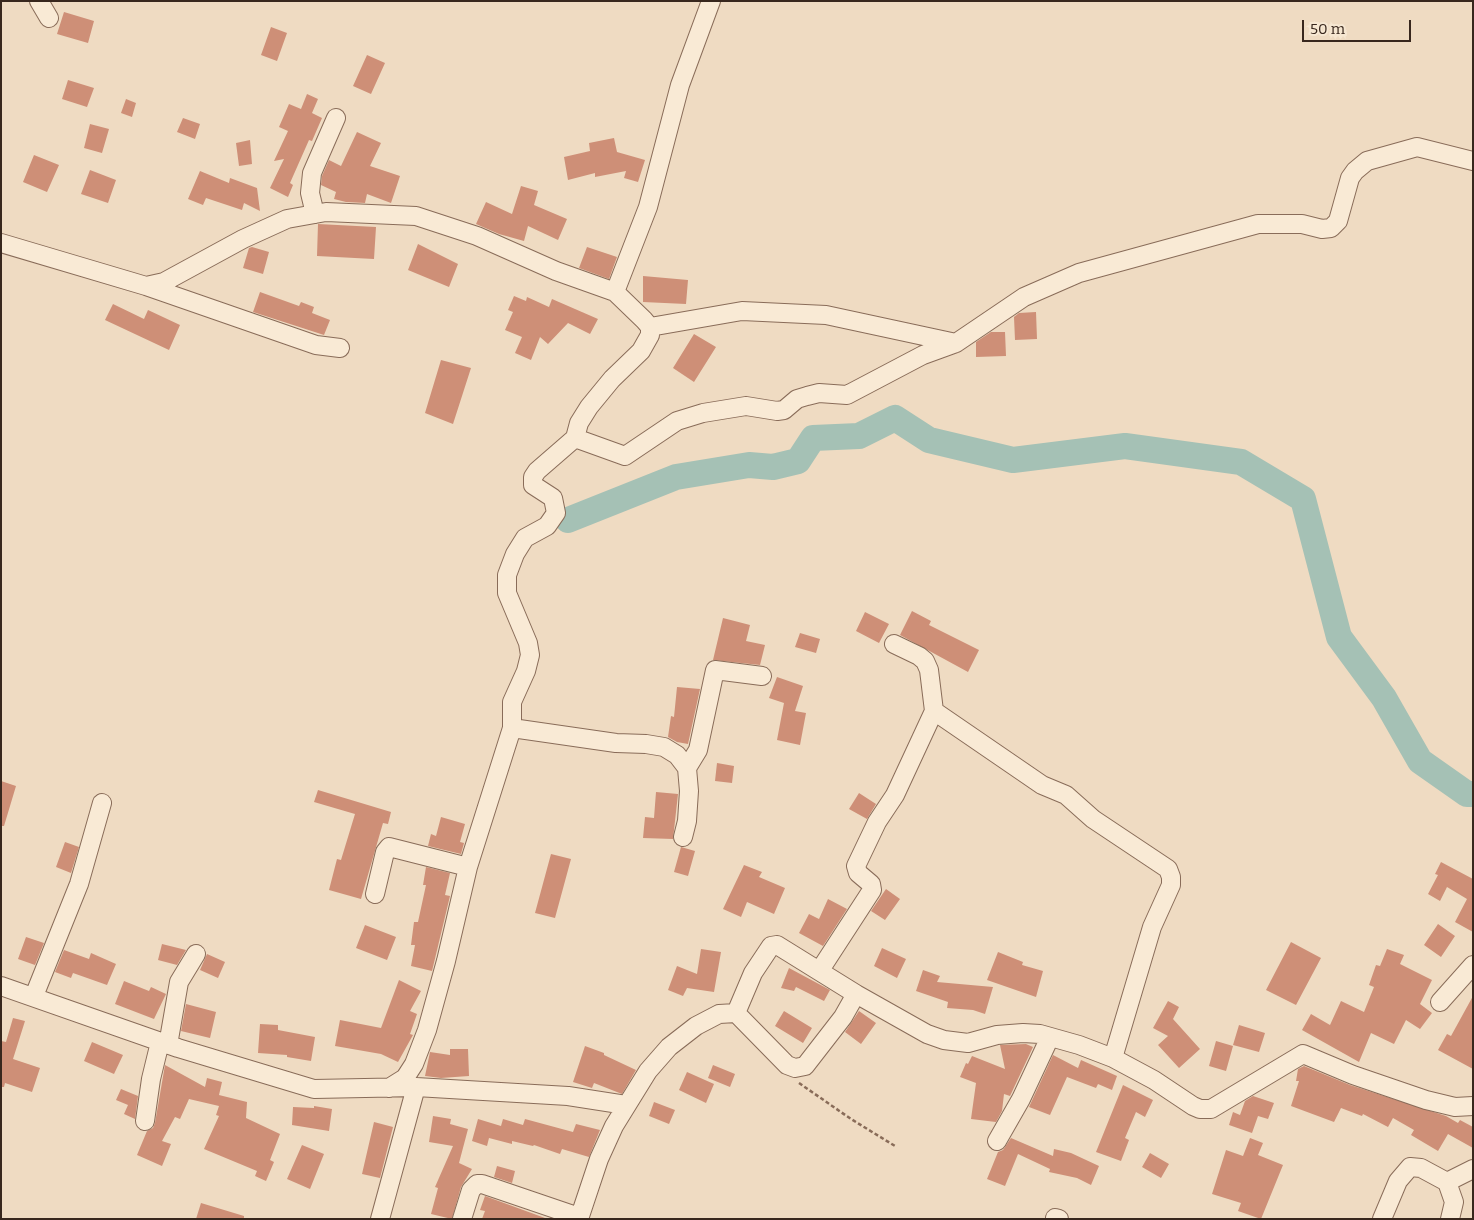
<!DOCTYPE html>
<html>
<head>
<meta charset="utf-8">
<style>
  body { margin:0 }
  #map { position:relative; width:1474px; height:1220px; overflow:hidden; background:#efdbc2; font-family:Bitter,serif }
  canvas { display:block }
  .frame { position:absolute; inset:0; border:2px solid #38271d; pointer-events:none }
  .scale { position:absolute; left:1302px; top:20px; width:109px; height:22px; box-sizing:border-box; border:2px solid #38271d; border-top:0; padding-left:6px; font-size:15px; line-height:18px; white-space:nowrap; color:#38271d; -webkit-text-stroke:4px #f6e7d2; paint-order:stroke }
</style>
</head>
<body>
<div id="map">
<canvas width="1474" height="1220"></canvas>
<div class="frame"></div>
<div class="scale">50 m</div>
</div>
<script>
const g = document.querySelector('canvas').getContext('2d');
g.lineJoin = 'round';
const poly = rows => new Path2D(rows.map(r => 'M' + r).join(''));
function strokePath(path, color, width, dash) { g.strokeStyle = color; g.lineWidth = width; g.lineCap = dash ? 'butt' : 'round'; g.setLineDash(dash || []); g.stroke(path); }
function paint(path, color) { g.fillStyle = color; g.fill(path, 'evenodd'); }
const river = poly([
  [568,520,676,477,749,465,773,467,798,461,813,438,859,436,895,418,929,440,1013,460,1125,446,1241,462,1303,499,1339,637,1384,698,1420,761,1467,794,1473,794]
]);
const building = poly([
  [64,12,94,21,88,43,57,34],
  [271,27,287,33,277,61,261,55],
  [367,55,385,63,371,94,353,86],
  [68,80,94,88,87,107,62,99],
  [307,94,318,99,312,113,322,118,312,141,309,140,290,183,293,185,288,197,270,188,284,159,274,161,288,131,279,127,289,104,301,109],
  [126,99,136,103,132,117,121,113],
  [183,118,200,124,195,139,177,132],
  [90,124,109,129,102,153,84,148],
  [357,132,381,143,370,166,400,176,391,203,367,194,365,203,346,202,334,199,336,192,321,185,322,176,329,160,341,166],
  [614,138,617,152,645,160,638,182,624,178,626,171,595,177,595,173,568,180,564,157,590,151,589,143],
  [250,140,252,164,239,166,236,143],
  [34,155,59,165,47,192,23,182],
  [90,170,116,180,108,203,81,194],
  [200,171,229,183,230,178,257,188,260,211,244,203,242,210,206,198,203,205,188,199],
  [521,186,538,191,534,205,567,219,558,240,528,226,524,241,499,234,476,224,486,202,512,214],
  [318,224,376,227,374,259,317,256],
  [418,244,458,264,449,287,408,270],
  [252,247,269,252,263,274,243,268,249,248],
  [587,247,617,257,609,279,579,268],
  [643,276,688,280,686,304,643,302],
  [260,292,299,306,301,302,314,307,312,313,330,320,324,335,253,312],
  [514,296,526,301,527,297,549,307,552,299,598,319,590,334,568,323,548,344,540,337,531,360,515,353,522,337,505,330,513,312,508,310],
  [113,304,144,319,148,310,180,325,169,350,105,320],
  [1036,312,1037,339,1015,340,1014,317,1019,313],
  [991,332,1005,332,1006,356,976,357,976,342],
  [694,334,716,347,694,382,673,368],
  [441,360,471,368,453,424,425,413],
  [912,611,931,621,929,625,979,650,968,672,900,635],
  [865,612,889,624,879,643,856,631],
  [723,618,750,625,746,641,765,645,760,665,713,660],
  [800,633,820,639,816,653,795,647],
  [777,677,803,686,795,711,806,713,800,745,777,740,784,703,769,698],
  [677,687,700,689,688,744,677,742,668,737,671,716,674,717],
  [717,763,734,766,732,783,715,781],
  [1,781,16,786,4,826,1,826],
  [318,790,391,812,388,824,383,823,361,899,329,890,337,859,341,860,355,814,314,802],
  [656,792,678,794,673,839,643,838,645,817,654,818],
  [859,793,876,804,867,819,849,809],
  [441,817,465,824,460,842,464,843,461,854,428,846,431,834,436,836],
  [65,842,79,847,71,873,56,867],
  [681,847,695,851,688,876,674,872],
  [551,854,571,859,555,918,535,913],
  [1441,862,1473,879,1473,932,1455,922,1467,899,1447,887,1440,901,1428,894,1438,875,1435,874],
  [744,865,762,872,759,877,785,888,774,914,747,902,741,917,723,909],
  [426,867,450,873,445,895,450,896,432,971,411,966,415,945,411,945,414,922,418,922,426,885,423,885],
  [886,889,900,899,885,920,871,911],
  [828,899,847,909,823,946,799,933,809,914,819,919],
  [1438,924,1455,936,1441,957,1424,945],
  [365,925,396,937,387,960,356,948],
  [26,937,44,943,35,965,18,959],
  [1291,942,1321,958,1296,1005,1266,990],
  [162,944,186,950,177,965,158,960],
  [882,948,906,959,897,978,874,966],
  [701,949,721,952,714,992,687,988,683,996,668,990,677,966,697,974],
  [1387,949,1404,955,1400,964,1432,980,1420,1004,1432,1013,1420,1029,1406,1020,1394,1044,1371,1033,1359,1062,1302,1030,1311,1014,1330,1025,1341,1001,1364,1012,1374,987,1369,985,1376,965,1380,966],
  [64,950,89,959,91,953,116,964,107,985,73,973,71,978,55,972],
  [998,952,1023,962,1022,965,1043,971,1036,997,987,980],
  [207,954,225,962,218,978,200,970],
  [789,968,830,990,824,1001,796,987,794,991,781,988],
  [923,970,940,976,937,982,993,987,985,1014,973,1010,947,1008,948,1002,916,991],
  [399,980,421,991,410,1011,417,1014,410,1034,413,1035,398,1062,381,1054,335,1046,340,1020,381,1028],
  [124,981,149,991,151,987,166,994,154,1019,115,1004],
  [1473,996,1473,1069,1438,1050,1447,1034,1451,1036],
  [1168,1001,1179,1007,1173,1019,1200,1049,1179,1068,1158,1045,1168,1036,1153,1028],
  [186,1004,216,1012,210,1038,181,1031],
  [784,1011,812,1028,803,1043,775,1026],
  [859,1011,876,1023,861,1044,845,1032],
  [13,1018,25,1021,13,1059,40,1068,32,1092,5,1083,4,1087,1,1087,1,1041,6,1042],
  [260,1024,278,1025,278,1030,315,1037,311,1061,287,1057,287,1055,258,1053],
  [1239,1025,1265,1033,1259,1052,1233,1045],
  [1216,1041,1233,1046,1226,1071,1209,1066],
  [92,1042,123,1055,114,1074,84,1061],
  [1026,1044,1033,1047,1010,1096,1004,1094,1002,1111,996,1122,971,1119,976,1083,960,1077,966,1063,968,1064,972,1056,1005,1069,1000,1045],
  [585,1046,604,1053,604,1055,636,1070,622,1094,594,1083,592,1088,573,1082],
  [450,1049,468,1049,469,1076,441,1078,425,1076,430,1052,450,1055],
  [1053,1055,1078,1068,1081,1060,1117,1076,1112,1090,1098,1084,1096,1088,1067,1077,1050,1115,1029,1107],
  [165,1065,205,1087,207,1078,222,1082,219,1095,247,1102,246,1118,280,1134,270,1160,274,1162,266,1181,255,1176,257,1171,204,1149,219,1116,216,1115,219,1106,189,1099,180,1119,175,1117,162,1141,171,1144,162,1166,137,1155,147,1131,153,1128,155,1123],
  [713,1065,735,1074,730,1087,708,1078],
  [1304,1066,1350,1085,1446,1116,1458,1123,1460,1120,1473,1127,1473,1148,1448,1134,1438,1151,1411,1135,1414,1130,1393,1118,1388,1127,1363,1114,1362,1116,1341,1108,1334,1122,1291,1106,1299,1081,1296,1081,1298,1069],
  [687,1072,714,1084,706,1103,679,1090],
  [1123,1085,1153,1100,1145,1117,1136,1112,1125,1138,1129,1140,1121,1161,1096,1152],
  [121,1089,138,1096,135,1119,124,1114,128,1105,116,1100],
  [1253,1096,1274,1103,1268,1119,1258,1116,1252,1133,1229,1125,1233,1112,1240,1115,1245,1101],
  [654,1102,675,1110,669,1124,649,1116],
  [314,1106,332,1109,329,1131,292,1125,293,1107,314,1108],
  [433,1116,451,1119,450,1124,468,1129,459,1163,472,1169,461,1187,452,1219,431,1214,438,1188,435,1187,453,1146,429,1142],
  [478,1119,501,1126,503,1119,523,1125,525,1119,573,1132,576,1124,600,1130,589,1157,562,1149,560,1154,534,1145,533,1146,512,1141,512,1144,489,1138,487,1146,472,1141],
  [374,1122,393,1127,380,1178,362,1174],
  [1011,1138,1053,1156,1054,1149,1071,1153,1099,1166,1091,1185,1077,1178,1049,1172,1050,1169,1018,1154,1005,1186,987,1179,998,1152,1003,1150],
  [1250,1138,1263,1143,1258,1155,1283,1165,1261,1219,1238,1211,1241,1203,1212,1194,1226,1150,1243,1156],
  [302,1145,324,1154,310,1189,287,1179],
  [1150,1153,1169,1164,1161,1178,1142,1167],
  [497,1166,515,1171,512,1183,494,1177],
  [485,1196,545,1218,544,1219,482,1219,485,1211,480,1210],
  [201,1203,244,1216,244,1219,196,1219]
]);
const path = poly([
  [799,1083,851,1119,895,1146]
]);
const minor = poly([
  [39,1,49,18],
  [315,214,310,193,312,173,336,118],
  [1,243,146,286,164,282,243,239,287,219,326,212,416,216,477,236,556,271,615,292,644,320,650,327,650,335,641,351,612,379,589,407,579,423,575,438,537,471,533,477,533,485,553,498,556,513,547,526,525,538,515,554,507,575,507,593,528,643,530,655,526,671,512,702,512,728,616,743,646,744,664,747,677,755,687,768,689,791,687,821,683,837],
  [146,286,316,345,340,348],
  [615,292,648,207,680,85,711,1],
  [650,327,742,311,826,315,956,343],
  [575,438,625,456,677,421,703,413,746,406,777,411,784,410,797,399,807,396,819,393,847,395,923,355,956,343,1024,297,1079,273,1258,224,1302,224,1322,229,1331,228,1338,221,1350,178,1355,171,1367,161,1417,147,1473,161],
  [934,711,1042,785,1066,795,1093,819,1168,869,1171,877,1171,885,1152,927,1113,1058],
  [687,768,698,750,715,670,762,676],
  [375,894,385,852,389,847,468,867],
  [820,970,872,890,871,884,858,873,856,866,877,822,895,795,934,711,929,670,925,661,919,656,894,644],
  [1,986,178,1048,314,1089,416,1087,568,1096,626,1105],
  [34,996,79,884,102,803],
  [1440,1002,1473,965],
  [736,1013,753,973,771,946,777,945,856,994],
  [168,1045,179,982,196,954],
  [389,1088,405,1078,414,1064,427,1030,446,961,468,867,512,728],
  [145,1121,151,1079,160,1042],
  [997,1141,1021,1099,1050,1037],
  [1447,1182,1473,1169],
  [1055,1218,1059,1219],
  [380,1219,416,1087],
  [462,1219,471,1190,477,1184,482,1184,579,1217],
  [579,1219,599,1159,614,1126,648,1071,669,1047,696,1026,719,1014,736,1013,787,1065,795,1068,805,1066,843,1017,856,994,927,1034,944,1040,968,1043,997,1035,1023,1033,1040,1034,1079,1045,1113,1058,1154,1080,1193,1106,1200,1109,1211,1109,1303,1054,1353,1075,1426,1100,1455,1107,1473,1106],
  [1382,1219,1398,1181,1410,1167,1421,1168,1447,1182,1454,1202,1450,1219]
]);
strokePath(river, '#a5c1b5', 26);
paint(building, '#ce8f77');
strokePath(minor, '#896c59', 20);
strokePath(path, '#896c59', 2.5, [4, 2.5]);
strokePath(minor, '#f9ead5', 18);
</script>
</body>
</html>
